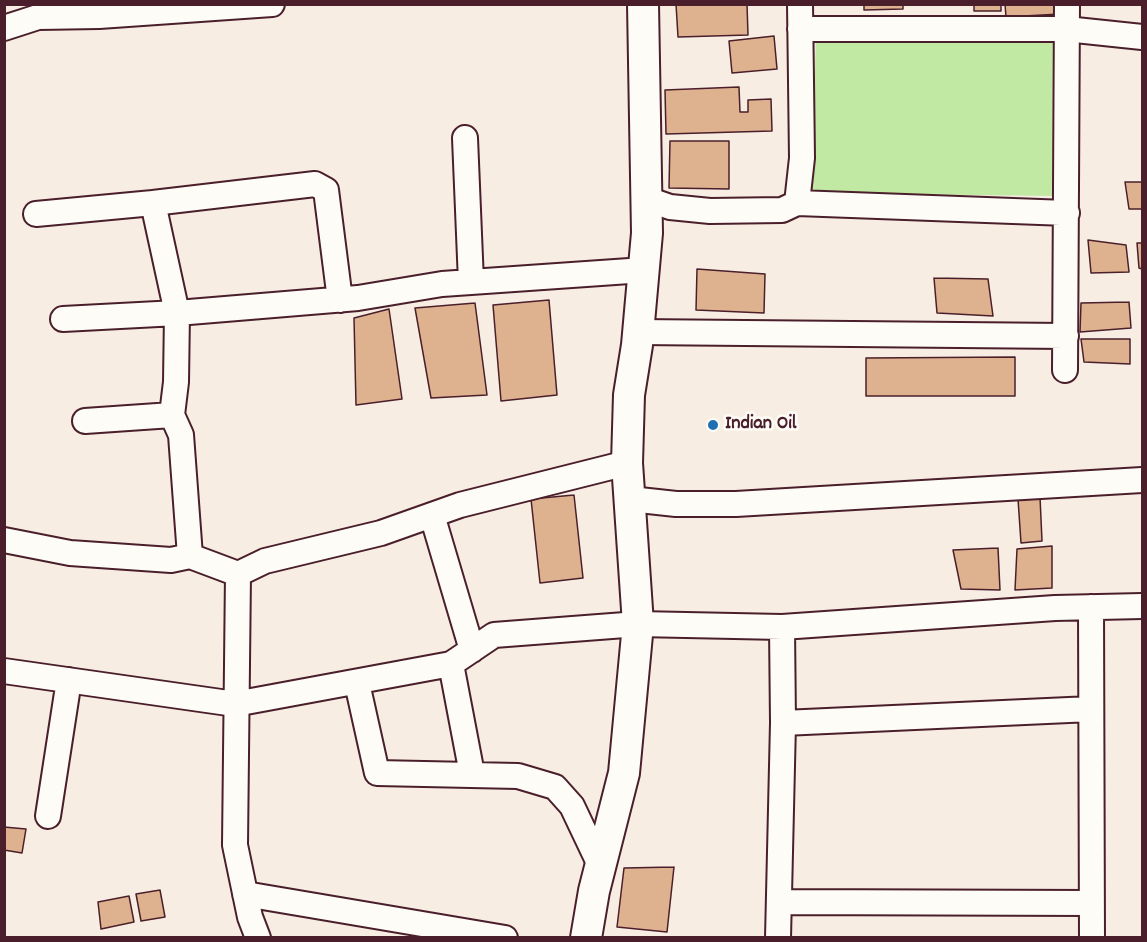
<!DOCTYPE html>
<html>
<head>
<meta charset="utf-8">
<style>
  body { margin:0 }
  #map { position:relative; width:1147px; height:942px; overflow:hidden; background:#f7ede2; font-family:Dekko,sans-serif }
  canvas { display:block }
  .frame { position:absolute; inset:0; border:6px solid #4a1f2b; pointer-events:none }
</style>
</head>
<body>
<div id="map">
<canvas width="1147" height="942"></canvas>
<div class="frame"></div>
</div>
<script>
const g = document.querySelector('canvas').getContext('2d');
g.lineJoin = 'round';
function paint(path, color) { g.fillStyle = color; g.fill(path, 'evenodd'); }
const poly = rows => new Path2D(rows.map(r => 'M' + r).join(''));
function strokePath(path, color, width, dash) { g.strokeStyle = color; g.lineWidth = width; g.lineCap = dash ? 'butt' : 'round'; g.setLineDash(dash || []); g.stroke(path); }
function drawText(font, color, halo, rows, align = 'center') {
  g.font = font + ' Dekko,sans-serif'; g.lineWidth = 5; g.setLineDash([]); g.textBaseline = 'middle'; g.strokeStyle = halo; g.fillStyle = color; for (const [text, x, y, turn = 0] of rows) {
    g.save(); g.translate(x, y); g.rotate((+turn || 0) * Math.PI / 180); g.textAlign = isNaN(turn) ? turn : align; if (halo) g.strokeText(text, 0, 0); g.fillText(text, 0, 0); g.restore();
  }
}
const green = poly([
  [816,38,1053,40,1052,196,811,193]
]);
const building = poly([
  [676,4,747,4,748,35,678,37,676,4],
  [864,4,903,4,903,9,864,10,864,4],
  [974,4,1001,4,1001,11,974,11,974,4],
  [1005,4,1060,4,1060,14,1006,17,1005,4],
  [774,36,777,69,732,73,729,41,774,36],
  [739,87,740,112,748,112,748,100,771,99,772,131,666,134,665,90,739,87],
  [670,141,729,141,729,189,669,188,670,141],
  [1125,182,1142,182,1142,209,1129,209,1125,182],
  [1088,240,1126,245,1129,272,1091,273,1088,240],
  [1137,243,1142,243,1142,269,1139,268,1137,243],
  [697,269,765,274,764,313,696,310,697,269],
  [934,278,988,279,993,316,937,313,934,278],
  [549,300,557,395,501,401,493,305,549,300],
  [1129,302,1131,328,1080,332,1081,303,1129,302],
  [475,303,487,395,431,398,415,308,475,303],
  [389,309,402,399,356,405,354,318,389,309],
  [1081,339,1130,339,1130,364,1084,362,1081,339],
  [1015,357,1015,396,866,396,866,358,1015,357],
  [574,495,583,578,540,583,531,499,574,495],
  [1040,497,1042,541,1021,543,1018,499,1040,497],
  [1052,546,1052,588,1015,590,1017,549,1052,546],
  [998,548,1000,590,961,589,953,550,998,548],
  [4,827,26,829,22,853,4,850,4,827],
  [674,867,667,932,617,927,624,868,674,867],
  [160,890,165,917,141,921,136,894,160,890],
  [129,896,134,922,101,929,98,902,129,896]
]);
const minor = poly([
  [4,28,38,17,99,16,272,4],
  [800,29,1066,29,1142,37],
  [465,138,471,282],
  [647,199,670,207,710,211,782,210,797,203,802,158,800,4],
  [153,203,315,184,326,190,340,300],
  [797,203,1067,213],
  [36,214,153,203,177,313,358,298,442,284,644,270],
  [63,319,177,313,176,382,172,415,181,435,190,556],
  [638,332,1066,336],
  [1065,370,1067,4],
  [85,421,172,415],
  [630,499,676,504,736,504,1142,480],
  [432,515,472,650],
  [4,540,70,553,171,560,190,556,238,574],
  [1091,607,1092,938],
  [782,627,783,723],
  [451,664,472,774],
  [4,671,235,704,451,664,494,635,638,624,782,627,1055,608,1142,606],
  [357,683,377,773,518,776,555,787,572,806,601,867],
  [48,816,69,680],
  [245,894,505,938],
  [779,902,1091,903],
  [258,938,250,917,235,845,238,574,265,561,381,533,460,505,627,463],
  [778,938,783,723,1091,709]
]);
const tertiary = poly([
  [586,938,594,891,624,773,638,624,627,463,629,395,637,345,647,233,643,4]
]);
const markers = [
  [713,425,6,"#1f6fb2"]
];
const poiNames = [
  ["Indian Oil",725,425]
];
paint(green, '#c2e9a4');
paint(building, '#deb28f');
strokePath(building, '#4a1f2b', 1.5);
strokePath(minor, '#4a1f2b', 28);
strokePath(tertiary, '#4a1f2b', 34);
strokePath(minor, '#fdfcf7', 24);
strokePath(tertiary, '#fdfcf7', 30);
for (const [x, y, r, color] of markers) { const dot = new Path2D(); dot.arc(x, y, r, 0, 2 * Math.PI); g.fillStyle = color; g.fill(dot); strokePath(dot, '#fdfcf7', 2); }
drawText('bold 20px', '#4a1f2b', '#fdfcf7', poiNames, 'left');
</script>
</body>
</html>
